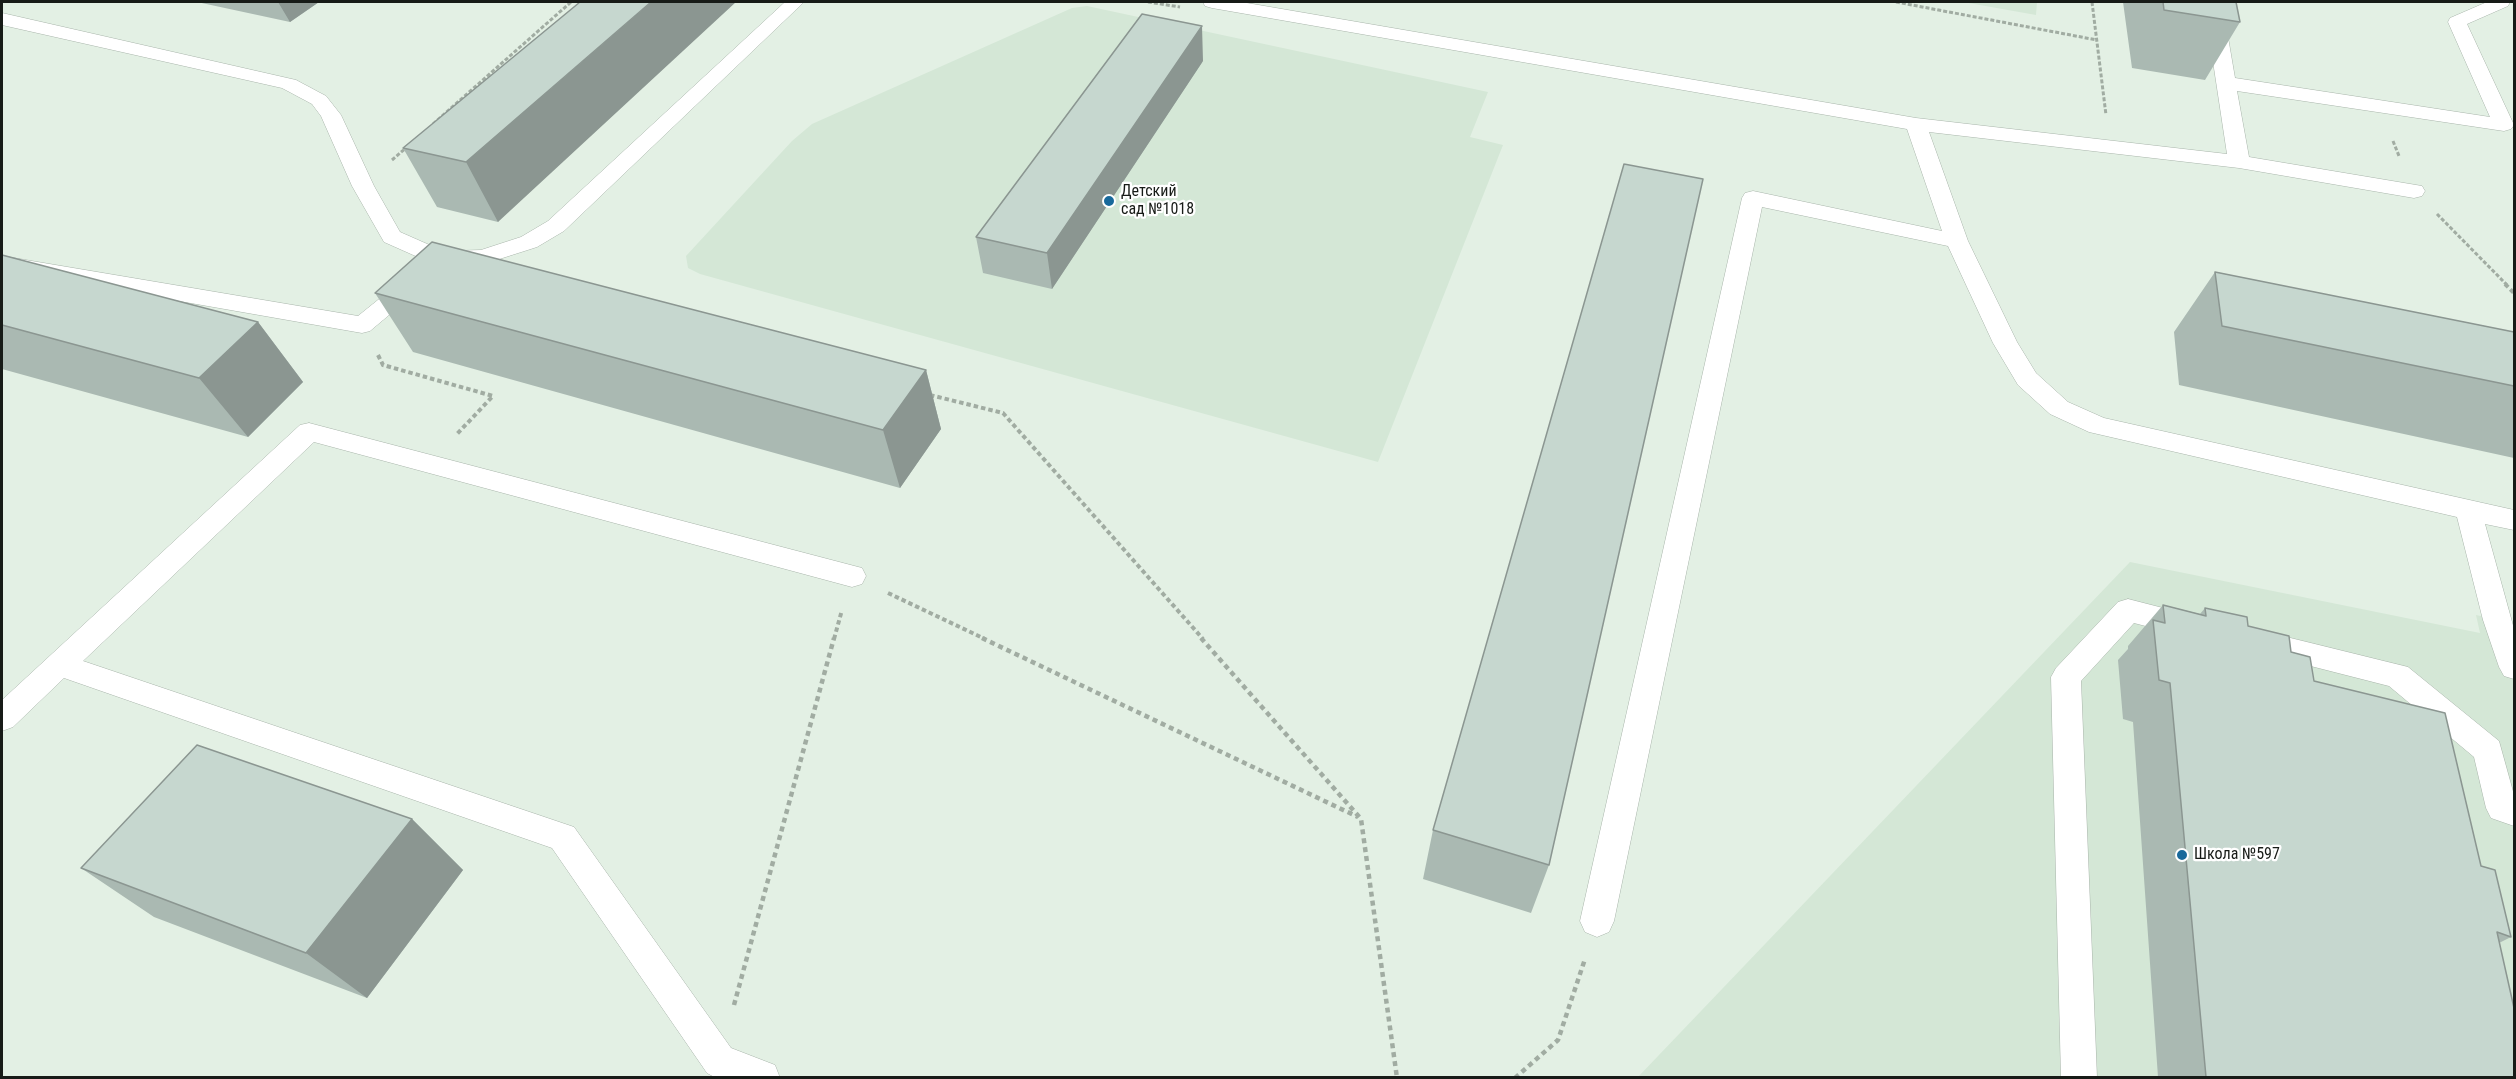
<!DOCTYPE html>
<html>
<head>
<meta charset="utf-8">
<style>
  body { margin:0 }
  #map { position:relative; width:2516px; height:1079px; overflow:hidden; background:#e3f0e4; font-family:"Roboto Condensed",sans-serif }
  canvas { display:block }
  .frame { position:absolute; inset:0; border:3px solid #171b17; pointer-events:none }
</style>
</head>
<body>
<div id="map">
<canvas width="2516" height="1079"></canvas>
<div class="frame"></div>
</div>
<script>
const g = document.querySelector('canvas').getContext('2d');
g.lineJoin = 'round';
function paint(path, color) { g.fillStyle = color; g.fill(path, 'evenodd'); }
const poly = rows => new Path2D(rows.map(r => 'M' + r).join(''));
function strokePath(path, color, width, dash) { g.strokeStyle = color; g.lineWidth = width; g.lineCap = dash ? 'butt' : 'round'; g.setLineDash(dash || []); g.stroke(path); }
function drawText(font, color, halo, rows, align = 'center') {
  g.font = font + ' "Roboto Condensed",sans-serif'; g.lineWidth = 4.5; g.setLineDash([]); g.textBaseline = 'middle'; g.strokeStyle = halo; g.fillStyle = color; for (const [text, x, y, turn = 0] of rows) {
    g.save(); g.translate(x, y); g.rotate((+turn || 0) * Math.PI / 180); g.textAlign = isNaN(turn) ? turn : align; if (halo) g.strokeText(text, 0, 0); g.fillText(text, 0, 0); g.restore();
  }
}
const built = poly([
  [1963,2,2037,2,2036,15],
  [1087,6,1488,92,1470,137,1503,145,1378,462,700,274,688,268,686,256,792,141,812,124,1072,8],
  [2130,562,2480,633,2476,615,2514,624,2514,1077,1637,1078]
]);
const pathFar2 = poly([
  [1148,2,1180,7],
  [1896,2,2097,40],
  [2092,2,2106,115],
  [433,124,571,2],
  [2393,141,2399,156],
  [392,160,407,147],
  [2437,214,2507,285]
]);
const pathFar1 = poly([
  [2505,284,2514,293],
  [378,355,383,365,493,396,457,434],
  [930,395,1003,413,1203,639],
  [888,593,985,639],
  [834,639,842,610]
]);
const path = poly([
  [982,638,1358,817],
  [1201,638,1361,819,1397,1078],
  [734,1005,834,638],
  [1515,1078,1558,1040,1585,959]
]);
const lane = poly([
  [785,2,804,2,564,231,537,247,490,262,450,265,420,258,384,242,352,186,321,116,312,104,282,88,2,25,2,13,296,80,326,96,341,115,374,186,400,232,434,247,450,251,481,250,521,237,548,221,785,2],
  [1203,2,1241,2,1916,118,2227,154,2204,2,2222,2,2235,78,2490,117,2448,22,2450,18,2487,2,2510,2,2508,6,2467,24,2514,125,2511,129,2504,131,2237,91,2249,157,2422,186,2425,191,2422,196,2414,198,2239,168,1929,132,1968,241,2017,342,2036,373,2068,402,2104,418,2514,510,2514,530,2485,524,2514,629,2514,679,2504,676,2499,667,2483,620,2457,517,2089,432,2050,414,2018,385,1993,343,1948,246,1762,207,1614,921,1609,932,1597,937,1585,932,1580,921,1742,198,1745,193,1753,191,1942,231,1907,129,1212,8,1205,6,1203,2],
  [2,256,358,316,404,279,412,276,420,279,423,284,420,289,370,331,362,333,2,270,2,256],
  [309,423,862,568,866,576,862,584,852,587,314,442,83,661,574,827,731,1048,775,1065,780,1078,716,1078,707,1073,552,848,64,678,13,727,2,731,2,700,300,425,309,423],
  [2128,599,2198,617,2202,625,2198,633,2188,637,2134,623,2081,681,2097,1078,2061,1078,2051,677,2056,668,2118,602,2128,599],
  [2254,629,2408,667,2499,741,2514,795,2514,826,2491,818,2486,808,2474,757,2389,686,2244,649,2240,641,2244,633,2254,629]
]);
const wall = poly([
  [197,2,319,2,290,22],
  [580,2,498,222,437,207,403,148],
  [2123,2,2236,2,2240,22,2205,80,2132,68],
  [1203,61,1052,289,983,273,976,237],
  [2,255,258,322,303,382,248,437,2,369],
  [2215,272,2514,332,2514,458,2179,385,2174,332],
  [375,293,926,370,941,429,900,488,413,352],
  [2163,605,2200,614,2205,608,2248,626,2291,652,2314,681,2481,866,2511,937,2499,943,2514,1077,2158,1077,2133,722,2123,719,2118,660,2128,649,2128,646],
  [412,819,463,870,367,998,154,917,81,868],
  [1433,830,1549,865,1531,913,1423,879]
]);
const shadedWall = poly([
  [278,2,319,2,290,22],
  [651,2,736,2,498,222,466,162],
  [1202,26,1203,61,1052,289,1047,253],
  [258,322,303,382,248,437,199,378],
  [926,370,941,429,900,488,883,430],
  [412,819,463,870,367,998,306,953]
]);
const building = poly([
  [580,2,651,2,466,162,403,148,580,2],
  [2163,2,2236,2,2240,22,2164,10,2163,2],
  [1142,14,1202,26,1047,253,976,237,1142,14],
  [1624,164,1703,179,1549,865,1433,830,1624,164],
  [432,242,926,370,883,430,375,293,432,242],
  [2,255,258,322,199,378,2,325,2,255],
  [2215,272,2514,332,2514,386,2222,326,2215,272],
  [2163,605,2206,616,2205,608,2247,617,2248,626,2289,636,2291,652,2310,657,2314,681,2445,713,2481,866,2495,870,2511,937,2497,932,2514,1008,2514,1077,2206,1077,2170,683,2159,680,2153,620,2165,623,2163,605],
  [197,745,412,819,306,953,81,868,197,745]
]);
const markers = [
  [1109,201,6,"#18699b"],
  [2182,855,6,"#18699b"]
];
const poiNames = [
  ["Детский",1121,192],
  ["сад №1018",1121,210],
  ["Школа №597",2194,855]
];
paint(built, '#d4e7d6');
strokePath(lane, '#a9b5ab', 1);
strokePath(pathFar2, '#a1aca2', 3, [4, 2]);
strokePath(pathFar1, '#a1aca2', 4, [4.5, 3]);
strokePath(path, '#a1aca2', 4.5, [5, 4]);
paint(lane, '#fff');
paint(wall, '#aab9b2');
paint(shadedWall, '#8b9691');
paint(building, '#c6d7cf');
strokePath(building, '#8b9691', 1.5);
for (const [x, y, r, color] of markers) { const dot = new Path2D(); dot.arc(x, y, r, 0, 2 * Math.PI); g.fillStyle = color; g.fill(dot); strokePath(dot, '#fff', 2); }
drawText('16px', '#171b17', '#fff', poiNames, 'left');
</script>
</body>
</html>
